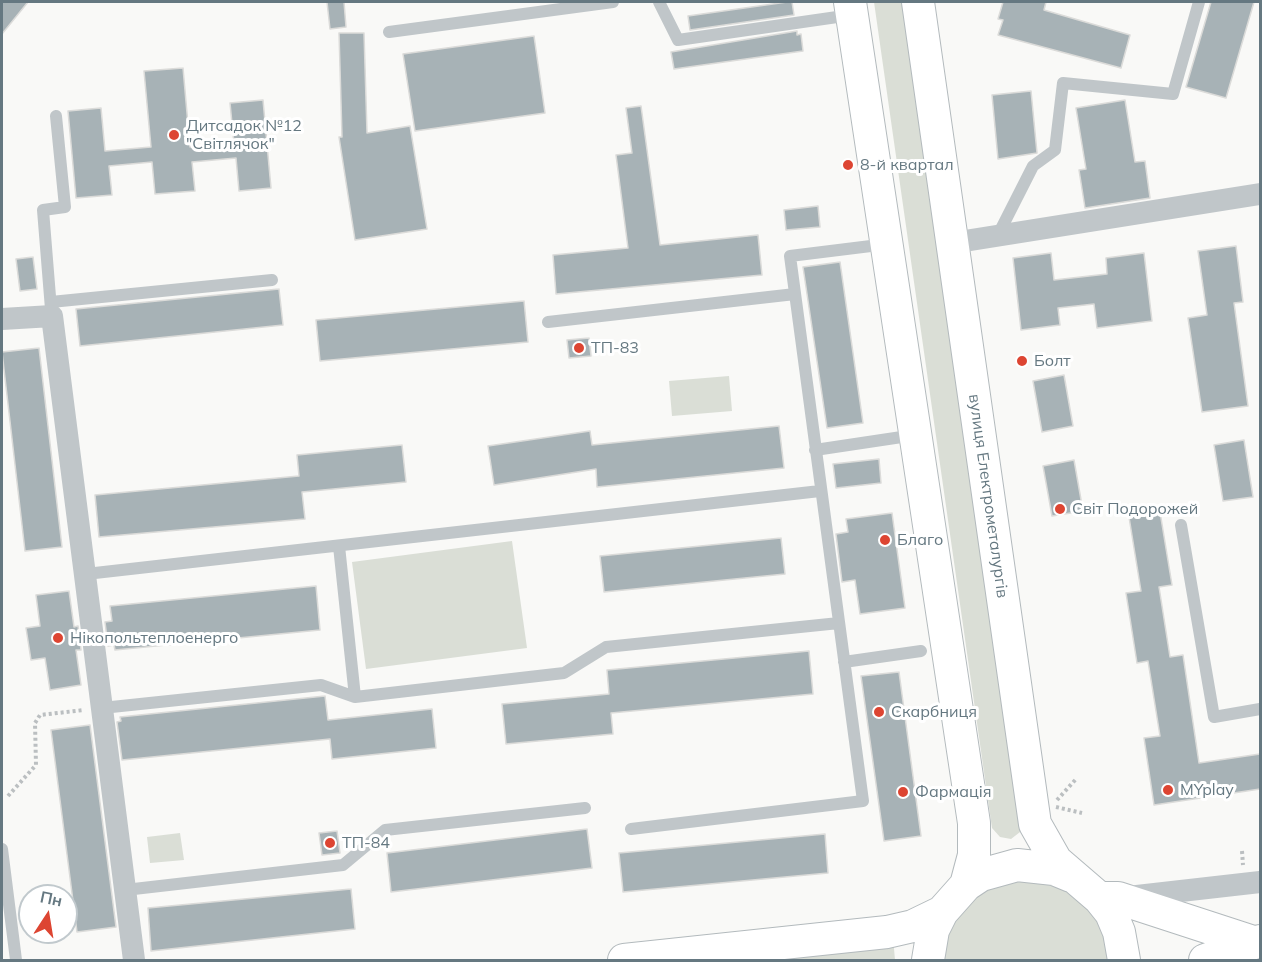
<!DOCTYPE html>
<html>
<head>
<meta charset="utf-8">
<style>
  body { margin:0 }
  #map { position:relative; width:1262px; height:962px; overflow:hidden; background:#f9f9f7; font-family:Mulish,sans-serif }
  canvas { display:block }
  .frame { position:absolute; inset:0; border:3px solid #657881; pointer-events:none }
  .north { position:absolute; left:18px; top:884px; width:60px; height:60px; box-sizing:border-box; background:#fff; border:2px solid #c1c9cd; border-radius:50%; rotate:12deg; font-size:16px; font-weight:700; line-height:24px; text-align:center; color:#657881 }
  .north::after { content:''; display:block; margin:auto; width:21px; height:27px; background:#dd4532; clip-path:polygon(50% 0,100% 100%,50% 72%,0 100%) }
</style>
</head>
<body>
<div id="map">
<canvas width="1262" height="962"></canvas>
<div class="frame"></div>
<div class="north">Пн</div>
</div>
<script>
const g = document.querySelector('canvas').getContext('2d');
g.lineJoin = 'round';
function paint(path, color) { g.fillStyle = color; g.fill(path, 'evenodd'); }
const poly = rows => new Path2D(rows.map(r => 'M' + r).join(''));
function strokePath(path, color, width, dash) { g.strokeStyle = color; g.lineWidth = width; g.lineCap = dash ? 'butt' : 'round'; g.setLineDash(dash || []); g.stroke(path); }
function drawText(font, color, halo, rows, align = 'center') {
  g.font = font + ' Mulish,sans-serif'; g.lineWidth = 6; g.setLineDash([]); g.textBaseline = 'middle'; g.strokeStyle = halo; g.fillStyle = color; for (const [text, x, y, turn = 0] of rows) {
    g.save(); g.translate(x, y); g.rotate((+turn || 0) * Math.PI / 180); g.textAlign = isNaN(turn) ? turn : align; if (halo) g.strokeText(text, 0, 0); g.fillText(text, 0, 0); g.restore();
  }
}
const green = poly([
  [874,2,908,2,1024,829,1011,839,1000,837,992,828],
  [729,376,732,411,672,416,669,381],
  [512,541,527,648,366,669,352,562],
  [180,833,184,860,150,863,147,837],
  [1030,880,1055,885,1077,897,1095,915,1107,937,1111,960,943,960,949,930,963,908,982,892,1005,883],
  [893,937,895,960,689,960]
]);
const building = poly([
  [2,2,28,2,2,34,2,2],
  [327,2,344,2,346,27,330,29,327,2],
  [787,2,792,2,794,15,690,30,688,16,787,2],
  [1003,2,1046,2,1044,10,1130,35,1121,68,998,35,1003,20,998,19,1003,2],
  [1211,2,1254,2,1226,98,1186,87,1211,2],
  [797,31,797,35,801,34,803,51,674,69,671,52,797,31],
  [339,33,364,33,367,133,410,126,427,229,355,240,339,137,342,137,339,33],
  [534,36,545,113,415,131,403,54,534,36],
  [183,68,190,147,234,144,230,103,263,100,271,188,239,191,236,158,192,162,195,191,155,194,152,162,109,166,112,195,76,198,68,111,101,108,105,151,151,147,144,71,183,68],
  [1031,91,1037,153,998,159,992,95,1031,91],
  [1125,100,1135,162,1145,161,1150,198,1085,208,1079,170,1086,169,1076,108,1125,100],
  [641,106,660,245,758,235,762,275,556,294,553,255,628,248,616,155,632,153,626,108,641,106],
  [818,206,820,227,786,230,784,210,818,206],
  [1236,246,1243,302,1234,303,1248,406,1202,412,1188,318,1207,315,1198,251,1236,246],
  [1051,253,1054,280,1107,274,1106,258,1144,253,1152,321,1097,328,1094,304,1058,308,1060,325,1021,330,1013,258,1051,253],
  [33,257,37,289,20,291,16,259,33,257],
  [840,262,863,423,827,428,803,267,840,262],
  [279,289,283,325,80,346,76,309,279,289],
  [524,301,528,342,320,361,316,320,524,301],
  [589,338,591,356,569,358,567,340,589,338],
  [39,348,62,547,25,551,2,352,39,348],
  [1064,375,1073,426,1042,432,1033,381,1064,375],
  [779,426,784,468,597,487,596,469,494,485,488,446,590,431,592,445,779,426],
  [1244,440,1253,497,1223,501,1214,445,1244,440],
  [402,445,406,482,302,492,305,519,99,537,95,495,299,476,297,455,402,445],
  [879,459,881,483,836,488,833,464,879,459],
  [1074,460,1083,511,1052,516,1043,466,1074,460],
  [1160,512,1172,585,1159,587,1170,657,1183,655,1199,763,1260,754,1260,789,1154,805,1144,738,1160,736,1148,661,1137,663,1126,593,1141,591,1129,517,1160,512],
  [892,513,905,608,860,614,855,580,842,582,836,534,848,532,846,519,892,513],
  [781,538,785,574,604,592,600,556,781,538],
  [316,586,320,630,115,650,114,645,108,646,105,622,112,621,110,606,316,586],
  [69,591,74,627,78,626,81,650,76,650,81,685,50,690,45,658,31,660,26,628,40,626,36,595,69,591],
  [809,651,813,694,611,713,613,734,506,744,502,704,609,694,607,670,809,651],
  [899,672,921,836,884,841,861,676,899,672],
  [325,696,328,720,432,709,436,748,332,759,330,739,122,760,117,722,121,721,120,717,325,696],
  [90,725,116,927,77,932,51,730,90,725],
  [587,829,592,868,391,892,387,853,587,829],
  [337,831,340,853,322,855,319,833,337,831],
  [825,834,828,873,623,892,619,853,825,834],
  [351,889,355,929,151,951,148,908,351,889]
]);
const path = poly([
  [8,796,36,765,35,723,40,715,84,710],
  [1057,800,1077,778],
  [1056,807,1082,813],
  [1242,851,1243,865]
]);
const service = poly([
  [659,2,678,40,851,15],
  [389,32,613,2],
  [998,235,1033,166,1055,150,1063,83,1173,94,1199,2],
  [51,302,272,280],
  [51,309,43,210,65,207,56,116],
  [548,322,795,294],
  [815,450,915,435],
  [1181,525,1214,717,1260,709],
  [339,546,355,697],
  [86,574,820,491],
  [844,662,921,651],
  [102,708,321,685,355,697,564,673,606,647,839,623],
  [631,829,863,801,790,256,887,244],
  [2,849,16,960],
  [125,890,343,865,385,830,585,808]
]);
const minor = poly([
  [952,243,1260,194],
  [2,319,52,316,134,960],
  [1128,897,1260,882]
]);
const secondary = poly([
  [850,2,974,823,974,855,966,885,942,912,933,930,928,960],
  [918,2,1035,824,1056,861,1099,898,1111,913,1119,932,1124,960],
  [966,885,981,875,1017,865,1054,869,1071,876],
  [1099,898,1118,898,1253,942],
  [624,960,887,932,913,926,942,912],
  [1205,960,1260,941]
]);
const markers = [
  [174,135,6,"#dd4532"],
  [848,165,6,"#dd4532"],
  [579,348,6,"#dd4532"],
  [1022,361,6,"#dd4532"],
  [1060,509,6,"#dd4532"],
  [885,540,6,"#dd4532"],
  [58,638,6,"#dd4532"],
  [879,712,6,"#dd4532"],
  [1168,790,6,"#dd4532"],
  [903,792,6,"#dd4532"],
  [330,843,6,"#dd4532"]
];
const poiNames = [
  ["Дитсадок №12",186,126],
  ["\"Світлячок\"",186,144],
  ["8-й квартал",860,165],
  ["ТП-83",591,348],
  ["Болт",1034,361],
  ["Світ Подорожей",1072,509],
  ["Благо",897,540],
  ["Нікопольтеплоенерго",70,638],
  ["Скарбниця",891,712],
  ["MYplay",1180,790],
  ["Фармація",915,792],
  ["ТП-84",342,843]
];
const streetNames = [
  ["вулиця Електрометалургів",988,496,82]
];
paint(green, '#daded6');
paint(building, '#a7b2b6');
strokePath(building, '#dbdbd9', 1.5);
strokePath(secondary, '#b3babd', 34);
strokePath(path, '#bbbfc1', 4, [3, 3]);
strokePath(service, '#c0c6c9', 12);
strokePath(minor, '#c0c6c9', 22);
strokePath(secondary, '#fff', 32);
for (const [x, y, r, color] of markers) { const dot = new Path2D(); dot.arc(x, y, r, 0, 2 * Math.PI); g.fillStyle = color; g.fill(dot); strokePath(dot, '#fff', 2); }
drawText('16px', '#657881', '#fff', poiNames, 'left');
drawText('16px', '#657881', '#fff', streetNames);
</script>
</body>
</html>
